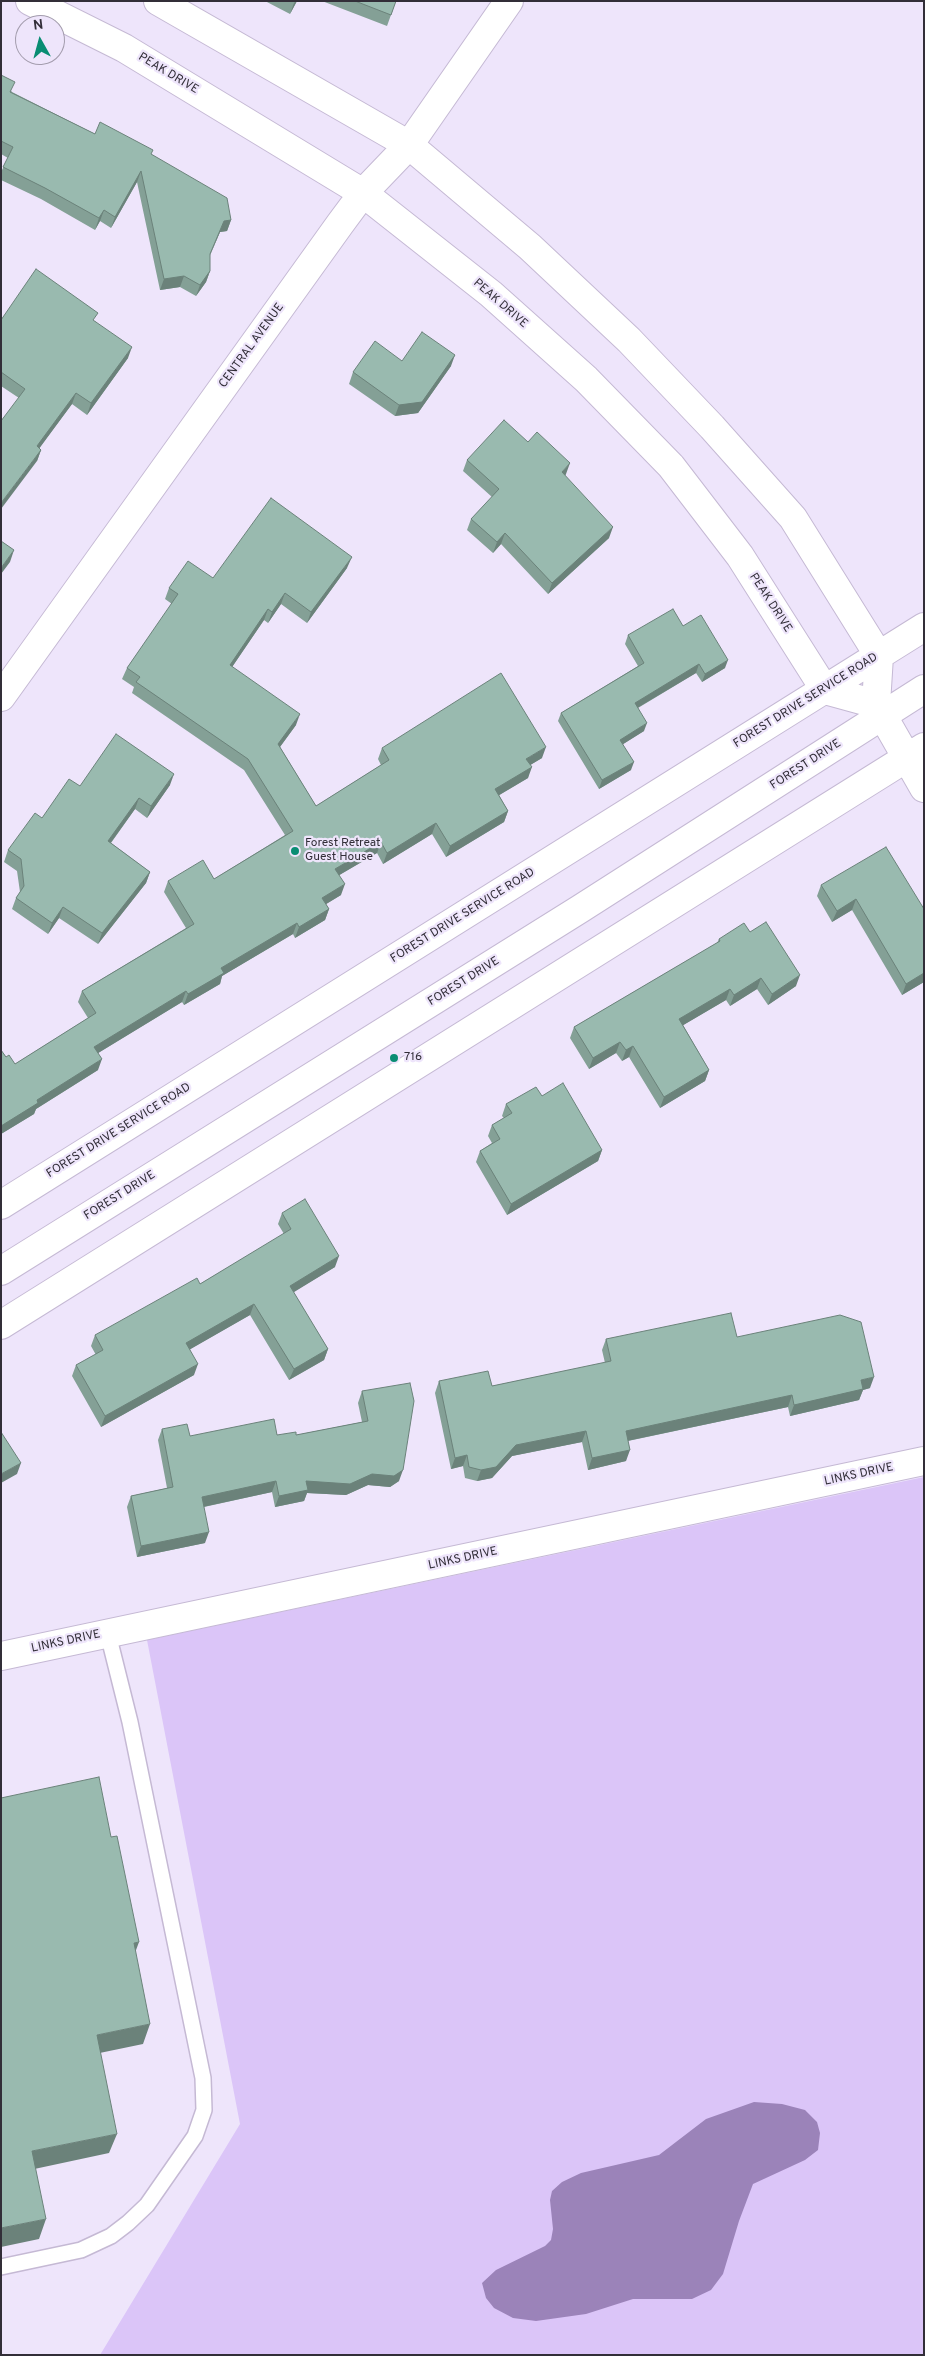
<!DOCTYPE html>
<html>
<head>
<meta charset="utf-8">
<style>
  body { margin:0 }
  #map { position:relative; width:925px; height:2356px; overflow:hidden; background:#eee5fb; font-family:Overpass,sans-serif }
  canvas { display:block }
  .frame { position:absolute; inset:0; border:2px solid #322e38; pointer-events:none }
  .north { position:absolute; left:15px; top:15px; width:50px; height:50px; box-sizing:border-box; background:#eee5fb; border:1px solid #a39cad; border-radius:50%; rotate:353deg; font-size:14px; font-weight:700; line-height:20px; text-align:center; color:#322e38 }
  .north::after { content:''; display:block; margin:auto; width:18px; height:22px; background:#098d73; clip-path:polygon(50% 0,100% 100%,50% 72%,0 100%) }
</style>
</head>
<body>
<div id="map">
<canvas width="925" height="2356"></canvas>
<div class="frame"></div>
<div class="north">N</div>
</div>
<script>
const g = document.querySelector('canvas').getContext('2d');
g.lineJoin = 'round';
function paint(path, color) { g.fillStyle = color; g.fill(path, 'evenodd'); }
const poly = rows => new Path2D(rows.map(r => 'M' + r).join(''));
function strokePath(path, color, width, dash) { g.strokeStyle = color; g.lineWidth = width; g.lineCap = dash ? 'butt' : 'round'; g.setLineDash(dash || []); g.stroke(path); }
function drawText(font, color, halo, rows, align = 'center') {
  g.font = font + ' Overpass,sans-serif'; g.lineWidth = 4.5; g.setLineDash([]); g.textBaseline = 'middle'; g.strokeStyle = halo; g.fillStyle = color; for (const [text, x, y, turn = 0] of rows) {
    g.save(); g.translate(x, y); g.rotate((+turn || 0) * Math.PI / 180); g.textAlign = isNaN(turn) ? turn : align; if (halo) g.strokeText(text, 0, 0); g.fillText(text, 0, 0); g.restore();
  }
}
const green = poly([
  [924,1477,924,2355,100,2355,240,2124,147,1640]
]);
const water = poly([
  [754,2102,782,2104,805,2110,817,2122,820,2133,818,2150,805,2160,753,2184,739,2221,723,2274,711,2290,692,2299,633,2299,586,2314,536,2321,513,2318,494,2308,486,2298,482,2283,496,2270,545,2246,551,2240,553,2229,550,2200,552,2191,562,2182,581,2173,659,2155,706,2119]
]);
const service = poly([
  [1,2267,81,2250,111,2236,128,2223,147,2205,195,2136,204,2110,203,2078,130,1722,108,1634]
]);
const minor = poly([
  [30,1,124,48,363,193,491,294,586,379,671,466,740,556,825,690,876,704],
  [158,1,409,145,530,247,629,340,712,427,793,518,879,656,876,704,924,788],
  [1,697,340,224,363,193,409,145,509,1],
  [1,1205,924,627],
  [1,1325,924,747],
  [1,1656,924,1461]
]);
const secondary = poly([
  [1,1271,580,909,924,689]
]);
const wall = poly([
  [265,1,297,1,290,14],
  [322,1,396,1,387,26],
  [1,75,12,92,95,134,151,154,231,220,227,231,220,232,210,255,210,271,206,282,196,296,180,287,160,290,137,182,111,228,100,221,95,230,41,199,1,180,1,172,8,158,1,154],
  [1,320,95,321,128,358,87,415,72,404,39,448,41,450,37,461,19,398,1,386],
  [402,361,451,366,418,413,395,416,349,384,353,372],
  [528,442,566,474,565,476,609,538,548,594,501,544,493,553,467,530,471,519,492,497,463,471,467,460],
  [347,568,307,623,281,604,268,623,264,620,232,667,296,725,280,747,316,806,381,765,378,759,382,748,542,758,530,765,528,778,499,795,508,811,504,822,446,857,432,834,383,864,377,853,339,875,341,895,326,904,329,909,325,920,295,938,293,934,222,976,220,984,184,1005,182,1002,98,1053,98,1070,36,1109,34,1114,1,1134,1,1050,6,1057,15,1064,88,1018,78,1002,82,991,186,928,164,892,168,881,214,879,285,835,244,770,132,693,134,687,122,679,127,668,172,604,165,599,169,588,213,578],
  [683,626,725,668,702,682,696,673,638,708,644,731,623,744,631,770,599,789,558,721,561,713,638,666,625,644,628,635],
  [170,785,147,818,135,809,111,843,150,872,146,883,98,944,59,918,48,934,12,909,16,898,20,892,17,871,4,862,8,850,42,818,80,786],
  [821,885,924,909,924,982,902,995,852,910,832,922,817,896],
  [750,932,796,986,768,1005,757,989,730,1006,726,1000,683,1025,709,1070,705,1081,660,1108,629,1057,622,1061,616,1053,589,1069,570,1038,574,1027,717,943,719,939],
  [542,1096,602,1150,598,1161,507,1215,476,1162,480,1151,492,1143,488,1136,492,1125,504,1118,502,1116,506,1104],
  [282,1213,335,1267,293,1292,328,1349,324,1360,289,1380,250,1315,190,1349,194,1375,101,1427,72,1376,76,1365,96,1355,91,1346,95,1335,200,1284,284,1234,278,1224],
  [737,1337,870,1388,863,1390,859,1400,790,1416,788,1407,628,1441,626,1461,588,1470,582,1442,512,1456,492,1478,477,1481,465,1478,463,1466,451,1469,435,1393,439,1381,492,1386,605,1363,602,1350,606,1339],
  [362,1391,399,1481,390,1487,368,1485,346,1495,307,1493,304,1501,275,1507,272,1492,204,1507,205,1543,137,1557,127,1507,131,1496,167,1488,158,1440,162,1429,190,1436,296,1435,362,1422,358,1403]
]);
const shadedWall = poly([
  [296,1,297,1,290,14,294,3],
  [141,171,137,182,111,228,115,217],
  [104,210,100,221,95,230,99,218],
  [231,220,227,231,220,232,206,265,224,221],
  [210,271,206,282,196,296,200,285],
  [184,276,180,287,160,290,164,279],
  [132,347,128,358,87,415,91,403],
  [455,355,451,366,418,413,395,416,399,405],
  [76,393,72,404,33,457,37,446],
  [41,450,37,461,1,509,1,503],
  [570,463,566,474,558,483,562,472],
  [613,527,609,538,548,594,552,583],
  [505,533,501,544,493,553,497,542],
  [14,550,10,562,1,574,1,568],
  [352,557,347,568,307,623,311,612],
  [285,593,281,604,268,623,272,612],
  [268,609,264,620,226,676,230,665],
  [728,660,725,668,702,682,705,674],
  [699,664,696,673,632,711,635,703],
  [300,714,296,725,274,755,278,744],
  [647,723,644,731,617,748,620,740],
  [546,747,542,758,522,770,526,759],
  [634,762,631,770,599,789,602,780],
  [532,767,528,778,491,800,495,789],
  [174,774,170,785,147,818,151,806],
  [139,798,135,809,104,852,108,841],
  [508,811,504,822,446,857,450,846],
  [436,823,432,834,383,864,387,853],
  [381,842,377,853,331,880,335,869],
  [150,872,146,883,98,944,102,933],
  [345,884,341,895,318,909,322,898],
  [856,899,852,910,832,922,837,911],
  [63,907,59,918,48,934,52,923],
  [329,909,325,920,295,938,299,927],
  [297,923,293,934,222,976,220,984,184,1005,188,994,221,968],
  [924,973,924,982,902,995,906,984],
  [800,975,796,986,768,1005,772,994],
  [761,978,757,989,730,1006,734,995],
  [730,989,726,1000,675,1030,679,1019],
  [186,991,182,1002,90,1058,94,1047],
  [620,1042,616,1053,589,1069,593,1058],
  [633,1046,629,1057,622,1061,626,1050],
  [102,1059,98,1070,36,1109,34,1114,1,1134,1,1126,37,1100],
  [709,1070,705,1081,660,1108,664,1097],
  [602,1150,598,1161,507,1215,511,1204],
  [339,1256,335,1267,286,1297,290,1286],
  [254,1304,250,1315,182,1354,186,1343],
  [328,1349,324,1360,289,1380,294,1369],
  [198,1364,194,1375,101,1427,105,1416],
  [874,1377,870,1388,863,1390,859,1400,790,1416,794,1405,861,1380],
  [792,1395,788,1407,622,1442,626,1431],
  [586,1431,582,1442,512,1456,492,1478,477,1481,481,1470,516,1445],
  [630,1450,626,1461,588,1470,592,1458],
  [467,1455,463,1466,451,1469,455,1458],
  [21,1463,17,1474,1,1483,1,1474],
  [403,1470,399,1481,390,1487,368,1485,346,1495,307,1493,304,1501,275,1507,279,1496,306,1481],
  [276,1481,272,1492,198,1508,202,1497],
  [209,1532,205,1543,137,1557,141,1546],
  [139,1942,132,1961,134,1943],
  [150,2024,143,2044,90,2055,97,2035],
  [117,2134,109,2153,25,2171,32,2151],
  [46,2219,39,2239,1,2247,1,2228]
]);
const building = poly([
  [355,1,396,1,391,15,355,1],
  [1,75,15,82,10,92,95,134,100,122,153,150,151,154,227,198,231,220,224,221,210,254,210,271,200,285,184,276,164,279,141,171,115,217,104,210,99,218,45,188,3,167,13,147,1,141,1,75],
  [36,269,98,313,93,320,132,347,91,403,76,393,37,446,41,450,1,503,1,421,25,389,1,372,1,320,36,269],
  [422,332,455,355,422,402,399,405,353,372,375,341,402,361,422,332],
  [504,420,528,442,537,432,570,463,562,472,613,527,552,583,505,533,497,542,471,519,499,489,467,460,504,420],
  [271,498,352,557,311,612,285,593,272,612,268,609,230,665,300,714,278,744,316,806,389,760,382,748,501,673,546,747,526,759,532,767,495,789,508,811,450,846,436,823,387,853,381,842,335,869,345,884,322,898,329,909,299,927,297,923,221,968,224,973,188,994,186,991,94,1047,102,1059,37,1100,38,1103,1,1126,1,1050,6,1057,9,1055,15,1064,96,1013,82,991,194,924,168,881,203,860,214,879,293,831,248,759,136,682,140,677,127,668,178,594,169,588,188,561,213,578,271,498],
  [1,541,14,550,1,568,1,541],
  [673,609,683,626,701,615,728,660,705,674,699,664,635,703,647,723,620,740,634,762,602,780,561,713,644,663,628,635,673,609],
  [116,734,174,774,151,806,139,798,108,841,150,872,102,933,63,907,52,923,16,898,24,886,21,859,8,850,35,813,42,818,69,779,80,786,116,734],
  [886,847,924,909,924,973,906,984,856,899,837,911,821,885,886,847],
  [766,922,800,975,772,994,761,978,734,995,730,989,679,1019,709,1070,664,1097,633,1046,626,1050,620,1042,593,1058,574,1027,720,941,719,939,744,923,750,932,766,922],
  [563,1083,602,1150,511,1204,480,1151,500,1139,492,1125,512,1113,506,1104,536,1087,542,1096,563,1083],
  [305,1199,339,1256,290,1286,328,1349,294,1369,254,1304,186,1343,198,1364,105,1416,76,1365,103,1350,95,1335,197,1278,200,1284,291,1229,282,1213,305,1199],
  [731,1313,737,1337,840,1315,861,1322,874,1377,861,1380,863,1389,794,1405,792,1395,626,1431,630,1450,592,1458,586,1431,516,1445,496,1467,481,1470,469,1467,467,1455,455,1458,439,1381,488,1371,492,1386,611,1361,606,1339,731,1313],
  [410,1383,414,1401,403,1470,394,1476,372,1474,350,1484,306,1481,308,1490,279,1496,276,1481,202,1497,209,1532,141,1546,131,1496,173,1487,162,1429,187,1424,190,1436,274,1419,277,1435,296,1432,296,1435,368,1421,362,1391,410,1383],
  [1,1432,21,1463,1,1474,1,1432],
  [99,1777,111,1837,117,1836,139,1942,134,1943,150,2024,97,2035,117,2134,32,2151,46,2219,1,2228,1,1798,99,1777]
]);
const markers = [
  [295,851,5,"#098d73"],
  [394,1058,5,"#098d73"]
];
const streetNames = [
  ["PEAK DRIVE",168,74,31],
  ["PEAK DRIVE",500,304,41],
  ["CENTRAL AVENUE",252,346,-54],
  ["PEAK DRIVE",770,603,57],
  ["FOREST DRIVE SERVICE ROAD",806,701,-32],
  ["FOREST DRIVE",806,765,-33],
  ["FOREST DRIVE SERVICE ROAD",463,916,-32],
  ["FOREST DRIVE",464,982,-32],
  ["FOREST DRIVE SERVICE ROAD",119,1131,-32],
  ["FOREST DRIVE",120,1196,-32],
  ["LINKS DRIVE",859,1475,-12],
  ["LINKS DRIVE",463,1559,-12],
  ["LINKS DRIVE",66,1642,-12]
];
const poiNames = [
  ["Forest Retreat",305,844],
  ["Guest House",305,858],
  ["716",404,1058]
];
paint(green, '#dbc5f8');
paint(water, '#9b83b9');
strokePath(service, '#c5b9d4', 18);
strokePath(minor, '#c5b9d4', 30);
strokePath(secondary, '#c5b9d4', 30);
strokePath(service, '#fff', 15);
strokePath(minor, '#fff', 28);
strokePath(secondary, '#fff', 28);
paint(wall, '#84a096');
paint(shadedWall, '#6b827a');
paint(building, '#99baaf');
strokePath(building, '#6b827a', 1);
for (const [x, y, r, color] of markers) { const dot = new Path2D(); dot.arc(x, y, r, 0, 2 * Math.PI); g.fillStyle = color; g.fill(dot); strokePath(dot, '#eee5fb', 2); }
drawText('12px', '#322e38', '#eee5fb', streetNames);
drawText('12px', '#322e38', '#eee5fb', poiNames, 'left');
</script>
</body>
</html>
